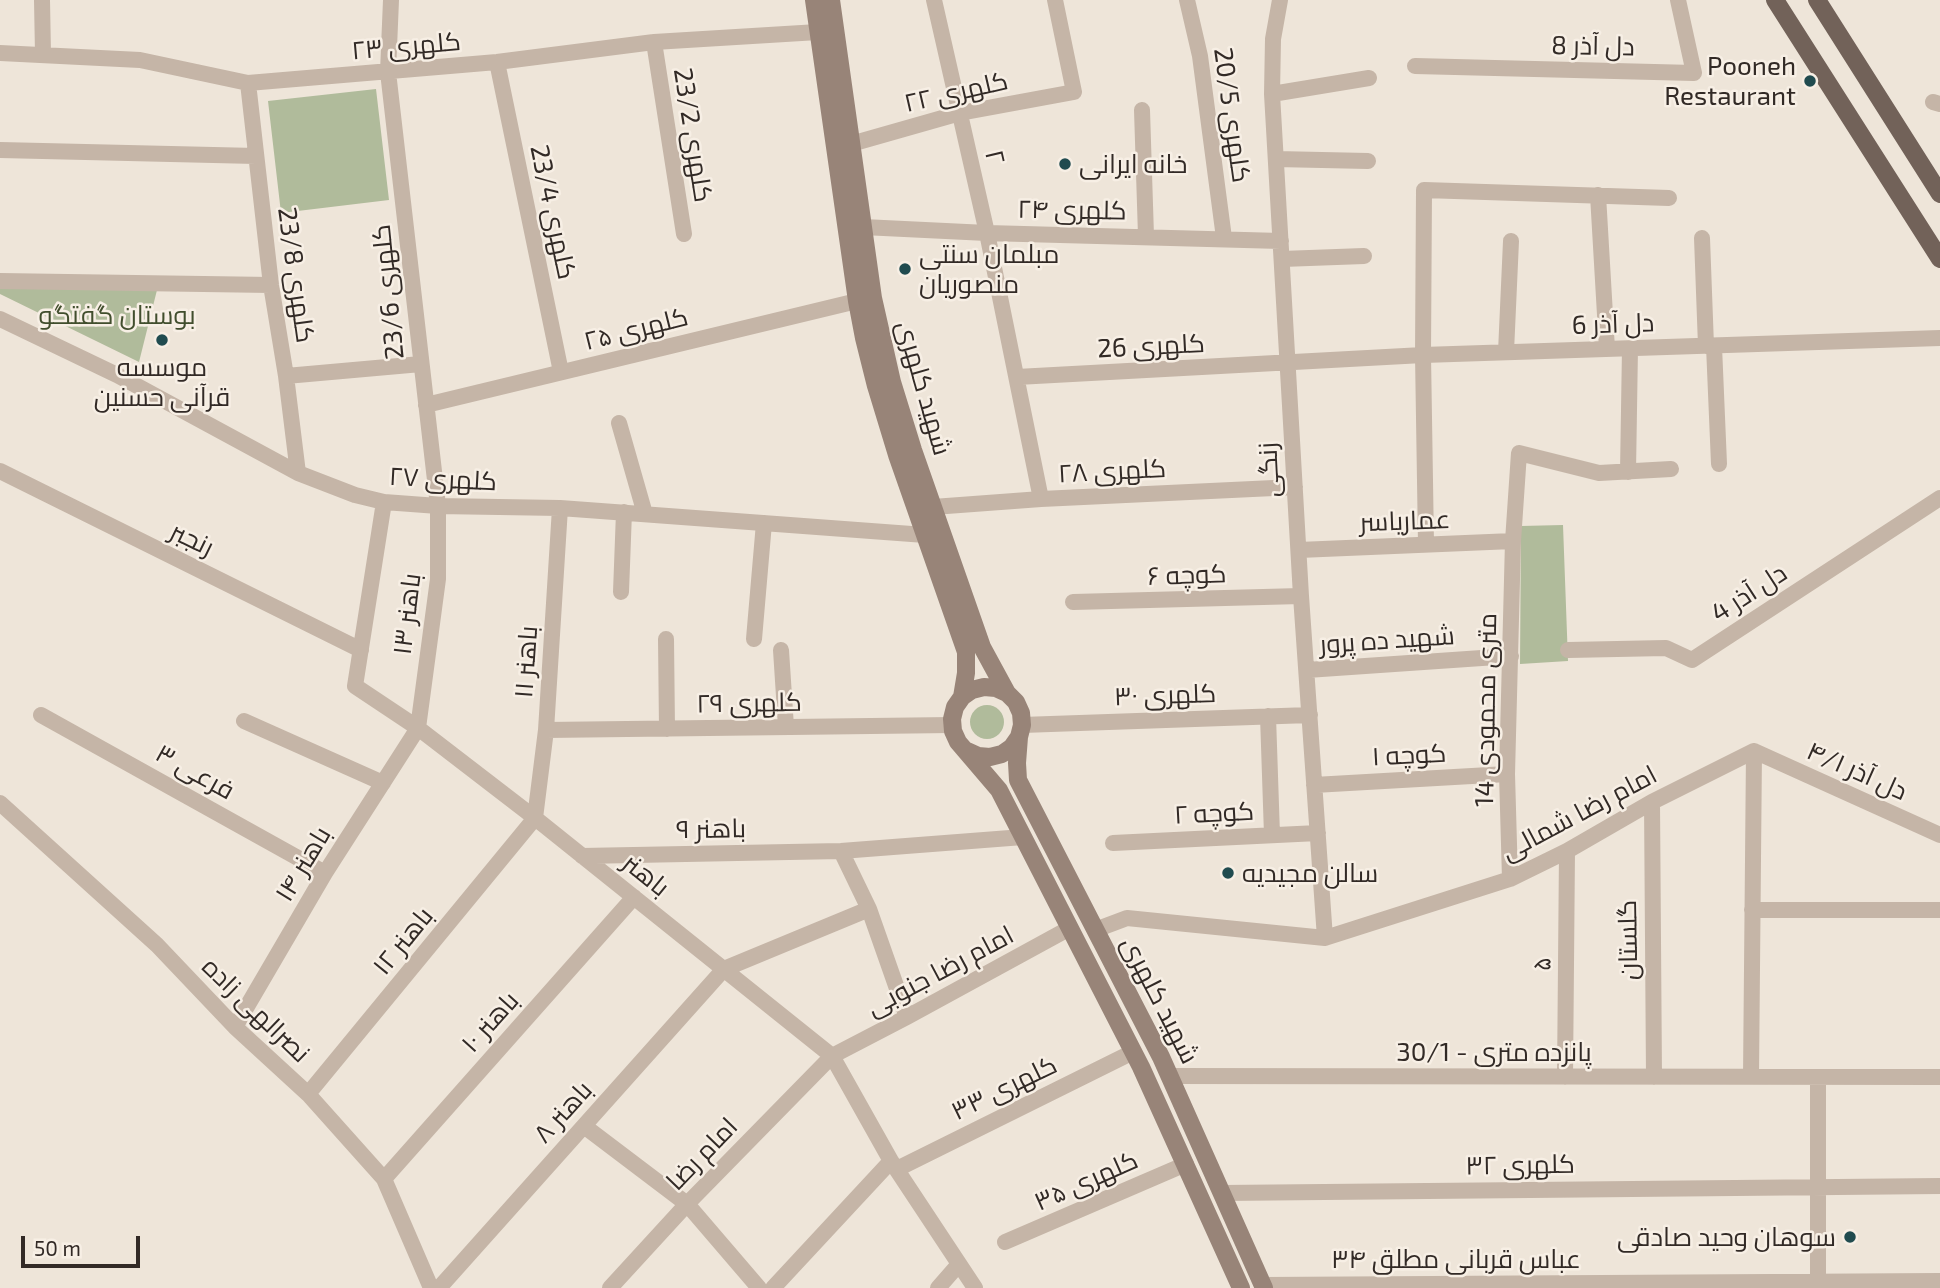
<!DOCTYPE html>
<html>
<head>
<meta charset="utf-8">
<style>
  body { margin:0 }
  #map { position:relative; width:1940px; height:1288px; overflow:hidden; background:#eee5d9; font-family:"Exo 2",sans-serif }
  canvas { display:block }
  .scale { position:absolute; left:21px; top:1236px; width:119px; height:32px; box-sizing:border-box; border:4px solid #322a26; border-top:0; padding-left:9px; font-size:21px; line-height:24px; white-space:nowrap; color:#322a26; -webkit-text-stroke:5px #f7efe5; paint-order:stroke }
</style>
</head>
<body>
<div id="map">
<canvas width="1940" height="1288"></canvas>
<div class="scale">50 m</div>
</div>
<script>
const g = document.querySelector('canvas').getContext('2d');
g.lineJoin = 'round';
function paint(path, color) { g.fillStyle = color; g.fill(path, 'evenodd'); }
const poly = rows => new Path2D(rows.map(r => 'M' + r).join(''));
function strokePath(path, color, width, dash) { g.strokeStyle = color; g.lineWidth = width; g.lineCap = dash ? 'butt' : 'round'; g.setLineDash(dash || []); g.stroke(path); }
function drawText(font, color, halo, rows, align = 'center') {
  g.font = font + ' "Exo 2",Cairo,sans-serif'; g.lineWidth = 5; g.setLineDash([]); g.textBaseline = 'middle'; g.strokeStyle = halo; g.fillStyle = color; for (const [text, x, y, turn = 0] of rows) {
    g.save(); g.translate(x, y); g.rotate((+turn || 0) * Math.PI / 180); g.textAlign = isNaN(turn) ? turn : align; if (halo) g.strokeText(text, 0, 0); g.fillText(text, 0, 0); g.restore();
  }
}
const green = poly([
  [376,89,389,200,281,213,268,101],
  [0,282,159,282,139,362,0,294],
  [1563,525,1568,661,1520,664,1521,526],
  '970 722a17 17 0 1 1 34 0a17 17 0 1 1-34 0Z'
]);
const street = poly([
  [42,0,43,54],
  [934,0,987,233,1041,499],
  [1187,0,1200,56,1224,238],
  [1280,0,1273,39,1272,94,1301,596,1325,938],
  [654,42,684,234],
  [0,53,140,60,248,83,497,62,654,42,818,32],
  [497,62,561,372],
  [1415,66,1694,73,1678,0],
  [248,83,271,285,286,376,298,473],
  [1272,94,1369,78],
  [1933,102,1940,104],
  [1142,110,1146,236],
  [851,144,960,113,1074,92,1055,0],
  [0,150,256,156],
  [1276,159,1368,161],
  [1598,195,1607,349],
  [863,227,987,233,1281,241],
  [1702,238,1706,346],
  [1282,259,1364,256],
  [0,281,271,285],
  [0,319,117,375,298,473,355,495,384,502,438,506,560,508,925,535],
  [1714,346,1719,464],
  [1506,352,1511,241],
  [286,376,421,364],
  [1017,377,1423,355,1940,338],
  [426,405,857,301],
  [619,423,645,514],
  [0,471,361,650],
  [1628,472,1630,348],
  [384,502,355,686,418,728,535,818,832,1056,891,1161,975,1288],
  [933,507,1041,499,1295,487],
  [1426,544,1423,355,1424,190,1669,198],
  [1299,550,1513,541],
  [621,592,624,512],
  [1073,602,1301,596],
  [666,639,667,729],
  [754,639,764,523],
  [781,650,786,727],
  [1568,650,1666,648,1692,660,1940,498],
  [1307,670,1511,656],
  [41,715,325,873],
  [1268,716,1272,835],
  [244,721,383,783],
  [1022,725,1310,715],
  [546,730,952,725],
  [1754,751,1940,835],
  [1314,785,1507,774],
  [1652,802,1654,1077],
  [0,803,157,945,235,1027,308,1094,384,1179,431,1288],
  [1113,843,1318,833],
  [841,851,869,909,907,1017],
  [582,856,841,851,1023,837],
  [1510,879,1507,774,1513,541,1519,453,1599,473,1671,469],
  [1752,910,1940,910],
  [1095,930,1127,918,1325,938,1510,879,1567,851,1652,802,1754,751],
  [235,1027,325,873,418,728,438,579,438,506,388,72,391,0],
  [1169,1076,1940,1077],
  [1565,1077,1567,851],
  [1751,1077,1754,751],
  [308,1094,535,818,546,730,560,508],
  [584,1126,687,1204,759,1288],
  [897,1169,1133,1052],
  [384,1179,634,897],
  [1222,1193,1940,1186],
  [1005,1242,1186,1164],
  [1263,1285,1940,1281],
  [439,1288,724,969,869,909],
  [610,1288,687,1204,832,1056,907,1017,1070,928],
  [773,1288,891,1161],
  [938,1288,959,1264],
  [1818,1288,1818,1077]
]);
const secondary = poly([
  [814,0,857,301,864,338,876,386,897,455,966,652,966,673,962,697],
  [831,0,873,298,892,382,913,450,982,647,1007,693],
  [1019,737,1017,763,1018,780,1161,1057,1264,1288],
  [967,751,978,756,990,757,1002,754,1012,747,1019,737,1022,725,1021,713,1016,702,1007,693,996,688,984,687,972,690,962,697,955,707,952,719,953,731,958,742,999,790,1141,1067,1241,1288]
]);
const primary = poly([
  [1775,0,1940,259],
  [1817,0,1940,194]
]);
const markers = [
  [1810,81,7,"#204b4f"],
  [1065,164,7,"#204b4f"],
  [905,269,7,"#204b4f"],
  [162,340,7,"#204b4f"],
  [1228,873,7,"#204b4f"],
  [1850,1237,7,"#204b4f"]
];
const streetNames = [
  ["کلهری ۲۳",406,46,-5],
  ["دل آذر 8",1593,46,1],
  ["کلهری ۲۲",956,92,-13],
  ["کلهری 20/5",1232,115,82],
  ["کلهری 23/2",693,135,81],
  ["۲",995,157,77],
  ["کلهری ۲۴",1072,210,1],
  ["کلهری 23/4",553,212,78],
  ["کلهری 23/8",296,275,82],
  ["کلهری 23/6",388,292,-96],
  ["دل آذر 6",1613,324,-2],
  ["کلهری ۲۵",636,329,-14],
  ["کلهری 26",1151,346,-3],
  ["شهید کلهری",924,388,74],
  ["زنگی",1269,470,-93],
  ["کلهری ۲۸",1112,471,-3],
  ["کلهری ۲۷",443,479,3],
  ["عماریاسر",1405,521,-2],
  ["رنجبر",192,539,26],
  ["۶ کوچه",1187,575,-2],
  ["دل آذر 4",1749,593,-33],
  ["باهنر ۱۳",407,614,-83],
  ["شهید ده پرور",1387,640,-4],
  ["باهنر ۱۱",526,662,-86],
  ["کلهری ۳۰",1165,695,-2],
  ["کلهری ۲۹",749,703,-1],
  ["14 متری محمودی",1486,710,-89],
  ["۱ کوچه",1409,755,-3],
  ["دل آذر ۴/۱",1857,771,24],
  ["فرعی ۳",195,772,29],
  ["۲ کوچه",1214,813,-3],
  ["امام رضا شمالی",1579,813,-28],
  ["باهنر ۹",711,829,-1],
  ["باهنر ۱۴",303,864,-59],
  ["باهنر",646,875,39],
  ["گلستان",1628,940,-91],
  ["باهنر ۱۲",403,941,-51],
  ["۵",1542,964,-89],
  ["امام رضا جنوبی",940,971,-28],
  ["شهید کلهری",1160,1000,63],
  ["نصرالهی زاده",256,1010,44],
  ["باهنر ۱۰",490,1022,-48],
  ["30/1 - پانزده متری",1494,1052],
  ["کلهری ۳۳",1004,1088,-26],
  ["باهنر ۸",563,1112,-48],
  ["امام رضا",702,1154,-46],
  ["کلهری ۳۲",1520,1165,-1],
  ["کلهری ۳۵",1086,1181,-24],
  ["عباس قربانی مطلق ۳۴",1456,1259]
];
const poiNames = [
  ["Pooneh",1796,66,"right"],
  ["Restaurant",1796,96,"right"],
  ["خانه ایرانی",1079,164],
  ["مبلمان سنتی",919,254],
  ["منصوریان",919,284],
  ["موسسه",162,367,"center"],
  ["قرآنی حسنین",162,397,"center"],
  ["سالن مجیدیه",1242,873],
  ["سوهان وحید صادقی",1836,1237,"right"]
];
const parkNames = [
  ["بوستان گفتگو",117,315]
];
paint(green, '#b0bb9b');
strokePath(street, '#c5b5a7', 16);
strokePath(secondary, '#988478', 18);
strokePath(primary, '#726259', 18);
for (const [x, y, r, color] of markers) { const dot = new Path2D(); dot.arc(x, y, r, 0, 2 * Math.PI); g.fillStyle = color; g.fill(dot); strokePath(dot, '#f7efe5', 2.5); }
drawText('26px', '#322a26', '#f7efe5', streetNames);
drawText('26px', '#322a26', '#f7efe5', poiNames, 'left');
drawText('26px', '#414e2d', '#f7efe5', parkNames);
</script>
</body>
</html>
